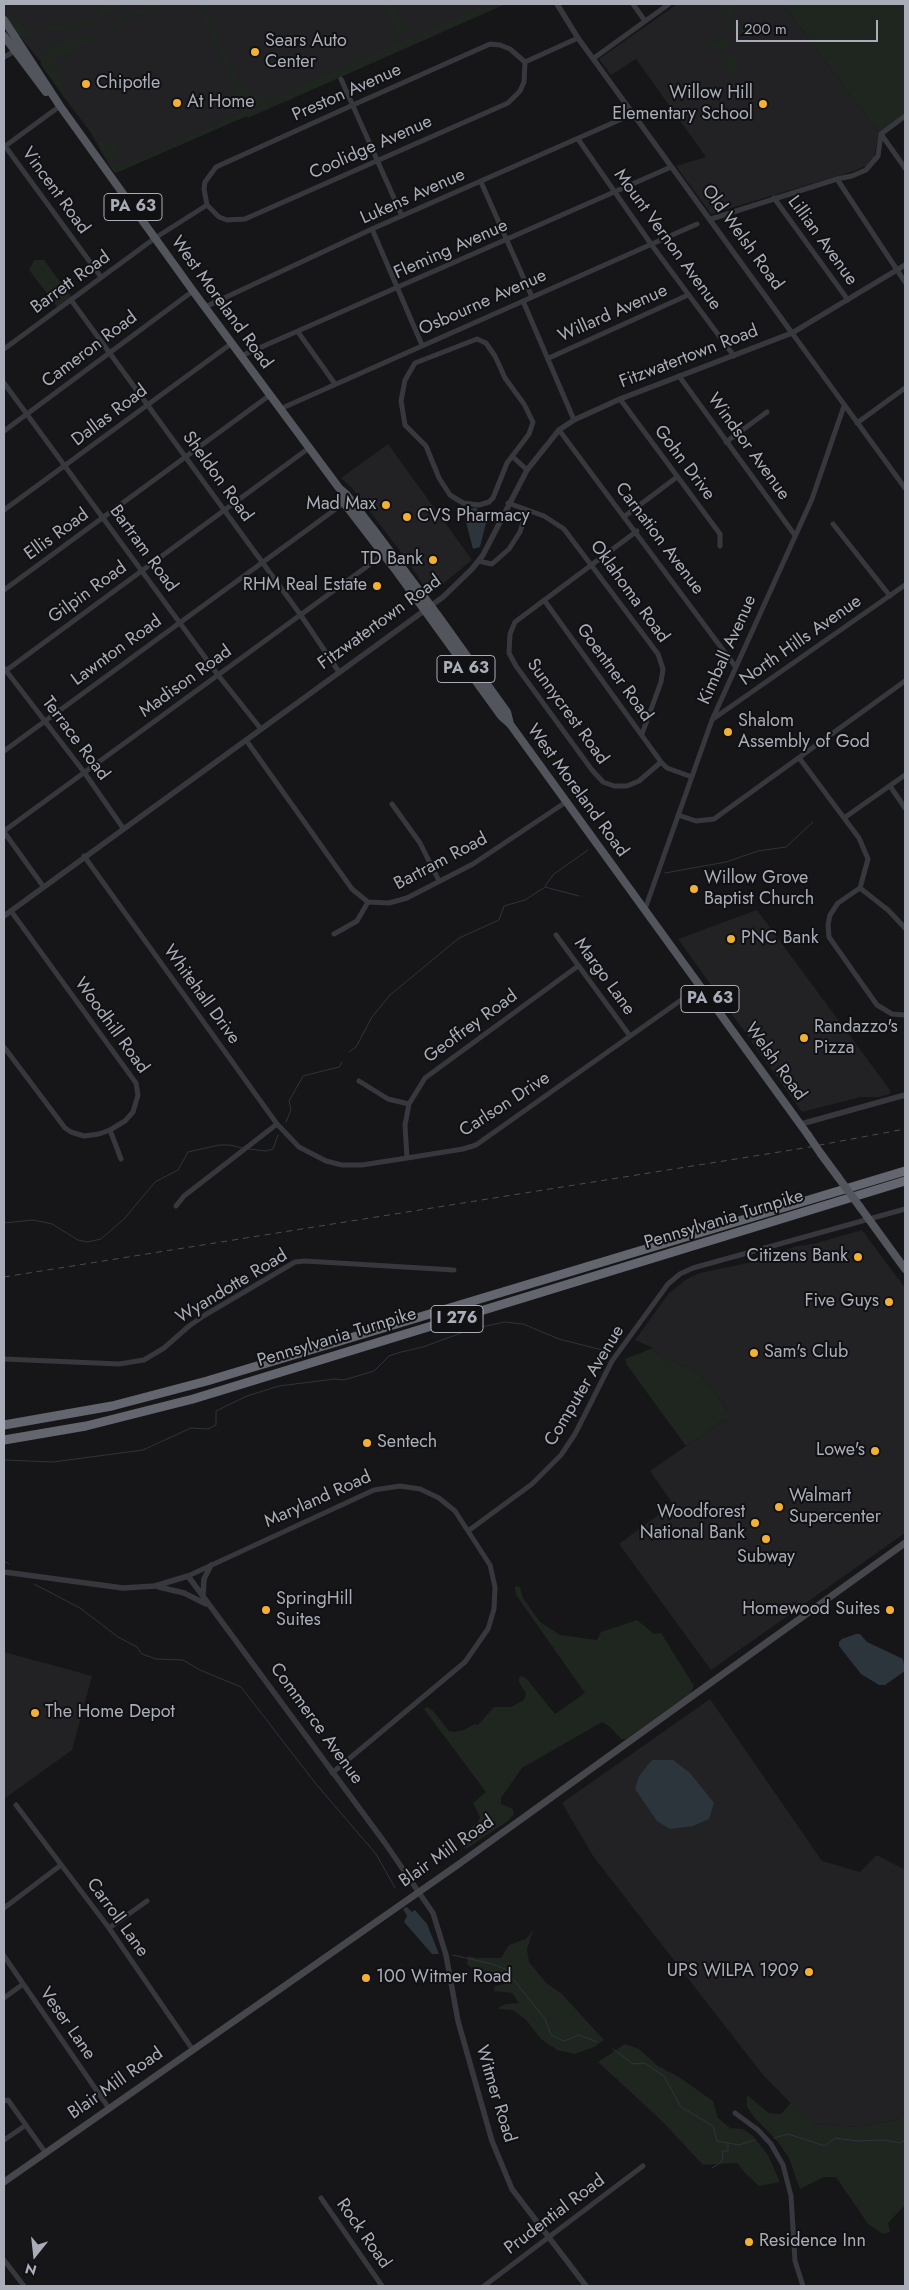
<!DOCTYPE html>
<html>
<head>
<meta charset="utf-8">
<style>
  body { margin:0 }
  #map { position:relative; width:909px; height:2290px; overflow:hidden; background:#161618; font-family:Jost,sans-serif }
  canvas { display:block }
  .frame { position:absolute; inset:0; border:5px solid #a8adb8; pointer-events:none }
  .north { position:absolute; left:10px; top:2230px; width:50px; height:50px; -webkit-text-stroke:4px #111113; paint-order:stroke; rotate:196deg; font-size:14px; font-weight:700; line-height:20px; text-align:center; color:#a8adb8 }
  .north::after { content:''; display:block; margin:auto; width:18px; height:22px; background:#a8adb8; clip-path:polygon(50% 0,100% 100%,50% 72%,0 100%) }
  .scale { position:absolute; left:736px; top:20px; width:142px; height:22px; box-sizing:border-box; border:2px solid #a8adb8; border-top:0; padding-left:6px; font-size:15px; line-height:18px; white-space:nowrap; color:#a8adb8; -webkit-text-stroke:4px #111113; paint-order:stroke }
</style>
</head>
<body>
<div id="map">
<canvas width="909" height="2290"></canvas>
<div class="frame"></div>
<div class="north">N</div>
<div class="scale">200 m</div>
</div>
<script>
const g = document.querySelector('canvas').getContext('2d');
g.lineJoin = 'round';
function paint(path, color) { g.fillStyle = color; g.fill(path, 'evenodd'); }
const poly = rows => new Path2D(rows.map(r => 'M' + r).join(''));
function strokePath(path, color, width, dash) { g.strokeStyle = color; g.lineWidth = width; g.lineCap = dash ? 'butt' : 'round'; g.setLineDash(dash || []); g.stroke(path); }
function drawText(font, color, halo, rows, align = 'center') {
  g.font = font + ' Jost,sans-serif'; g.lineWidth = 4; g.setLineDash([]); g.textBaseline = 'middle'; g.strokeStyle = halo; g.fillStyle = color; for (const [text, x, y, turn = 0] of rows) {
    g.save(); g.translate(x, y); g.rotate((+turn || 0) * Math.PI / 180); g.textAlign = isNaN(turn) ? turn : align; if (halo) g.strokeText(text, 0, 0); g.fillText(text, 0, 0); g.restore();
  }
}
const built = poly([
  [4,4,506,4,248,118,247,116,115,173,110,167,91,133,64,97,40,61,4,17],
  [677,4,783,4,879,133,874,158,868,165,854,171,711,214,676,166,706,157,636,59,611,75,599,59],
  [388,444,472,560,432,593,428,592,406,559,352,488,341,478],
  [757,910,890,1090,890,1094,879,1097,861,1097,802,1112,678,939],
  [862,1230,905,1288,905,1533,711,1670,619,1544,673,1504,650,1471,731,1415,697,1370,660,1357,653,1348,635,1340,669,1293,687,1279,700,1273,758,1261,797,1246,813,1244],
  [4,1652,92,1676,72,1750,4,1799],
  [710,1699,822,1861,860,1872,877,1855,905,1870,905,2113,896,2120,860,2127,811,2124,763,2075,593,1856,562,1803]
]);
const green = poly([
  [101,4,123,4,122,6,100,18,95,11,102,8],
  [151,4,162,4,108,32,109,36,107,37,105,31,108,27],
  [198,4,203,4,238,82,252,94,270,98,276,97,474,10,483,4,504,4,287,101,286,99,116,173,110,167,119,162,121,167,245,111],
  [382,4,392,4,405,26,396,29],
  [716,4,729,4,735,13,726,19],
  [783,4,905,4,905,114,879,133],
  [4,9,29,32,63,24,65,27,75,25,91,19,89,14,92,20,90,25,80,28,46,31,24,38,20,34,18,36,4,17],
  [736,18,746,34,735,38,732,29,733,20],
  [411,24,409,30,396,36,392,32],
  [95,35,99,42,95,39,55,60,55,62,58,64,51,63,52,67,55,66,70,102,73,105,80,107,101,99,87,107,77,108,66,100,41,65,41,54,55,44],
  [725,35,731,44,717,55,710,46],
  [729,56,731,58,736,56,740,63,736,66,739,72,732,77,723,65,725,58],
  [277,65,272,86,268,90,251,84,241,72,244,70,252,79,251,84,266,88,268,84,272,85,275,72,272,70],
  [90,115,93,120,89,122,99,143,103,142,105,146,114,142,117,151,122,150,121,152,109,158,105,157,88,127],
  [34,260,44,260,72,298,58,308,29,270],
  [653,1348,660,1357,697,1370,731,1415,686,1446,627,1365,625,1359],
  [515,1586,520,1587,523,1598,540,1622,560,1635,597,1640,601,1632,637,1620,654,1634,661,1633,694,1686,691,1693,626,1739,621,1739,610,1727,602,1722,522,1768,501,1798,501,1804,513,1809,514,1814,508,1821,466,1849,460,1844,459,1837,478,1822,480,1817,473,1803,486,1792,424,1709,428,1707,433,1711,449,1731,454,1732,464,1730,474,1724,478,1725,494,1707,511,1707,524,1700,526,1694,519,1682,519,1677,521,1676,526,1678,555,1714,585,1693,516,1595],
  [533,1930,527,1949,529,1962,546,1983,561,1993,604,2040,594,2047,574,2054,557,2050,541,2039,526,2020,513,2010,499,2009,499,2007,506,2004,519,2003,512,1993,494,1991,495,1986,505,1984,493,1976,470,1967,467,1964,468,1956,478,1958,501,1958,509,1945,526,1939],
  [625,2044,639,2049,658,2066,679,2077,713,2101,718,2118,730,2128,743,2129,753,2136,768,2155,780,2182,759,2186,746,2174,737,2163,703,2165,662,2121,598,2062],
  [747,2095,769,2113,781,2114,791,2103,812,2124,860,2127,896,2120,905,2113,905,2205,888,2223,890,2232,883,2234,868,2224,836,2177,824,2177,800,2189,789,2158,778,2142,754,2117,747,2107]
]);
const water = poly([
  [476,507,486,523,480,547,473,549,465,518,468,510],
  [856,1634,860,1634,867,1642,903,1659,905,1671,885,1685,879,1685,861,1674,839,1646,839,1642,842,1639],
  [652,1760,673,1760,690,1773,714,1803,709,1819,693,1826,670,1829,657,1821,635,1789,639,1776],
  [407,1907,412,1912,415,1910,427,1924,439,1954,432,1954,404,1922,407,1916,403,1909]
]);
const stream = poly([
  [665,873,726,862,758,851,786,847,813,822],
  [545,886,554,874,588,850],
  [349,1052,356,1047,372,1017,390,995,459,938,499,920,504,906,525,900,545,887,579,896],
  [286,1122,291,1110,289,1101,303,1076,339,1067,342,1062],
  [249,1149,266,1151,273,1149,278,1135],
  [4,1223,33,1220,43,1222,52,1224,78,1240,87,1242,101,1239,124,1219,155,1182,178,1170,188,1152,219,1145,230,1145,242,1148],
  [4,1460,53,1462,143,1450,191,1428,208,1429,216,1425,216,1411,247,1396,279,1386,335,1379,344,1380,374,1371,389,1356,401,1352,423,1347,469,1330,504,1322,523,1324,559,1339,610,1352],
  [4,1561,9,1564],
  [34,1584,80,1608,118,1637,137,1647,142,1654,156,1659,183,1660,200,1670,241,1687,316,1784,376,1854,395,1888],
  [453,1955,492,1964,505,1969,545,2019,551,2035,564,2041,579,2035,597,2042],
  [613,2049,633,2064,644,2063,664,2076,681,2107,713,2126,717,2141,739,2145,755,2140],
  [774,2138,788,2134,825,2146,835,2138,858,2141,884,2140,900,2143,905,2140],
  [712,2168,720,2163,723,2159,722,2151,728,2151,728,2144]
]);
const minor = poly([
  [633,4,645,21],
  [4,57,15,51],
  [594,58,669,4],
  [525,62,510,49,500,45,490,44,353,105,216,167,205,182,204,189,207,205,219,217,227,220,245,219,508,103,520,91,524,82,525,62,578,38],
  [341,79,402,216],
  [881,134,905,168],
  [578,139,651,244,734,356],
  [5,146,101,277],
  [4,147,60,106],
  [837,179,905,282],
  [481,182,532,297],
  [774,198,848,300],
  [711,219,837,179,852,176,866,170,878,156,881,134,905,116],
  [372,229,422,345],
  [71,300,300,614,339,672],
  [523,301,574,420],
  [205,307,372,229,633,114],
  [298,332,335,384],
  [792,333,905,488],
  [477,339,486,343,495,356,505,378,524,404,533,422,529,434,507,463,493,498,489,502,479,505,463,503,450,495,439,478,426,446,405,425,401,401,405,380,415,363,477,339],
  [4,349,155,238,207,205],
  [241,356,671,167],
  [549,358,688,295],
  [679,376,794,534],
  [4,383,218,675,261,729],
  [620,399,720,534,720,546],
  [280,409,697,224],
  [857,423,905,388],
  [559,430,735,666],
  [4,431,193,291],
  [726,442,767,412],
  [512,456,527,470],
  [508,503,544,516,564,529,658,654,663,669,661,682,642,734],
  [4,510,232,343],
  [625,516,677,477],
  [833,524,890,596],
  [637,531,515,622,510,634,509,653,516,666,592,770,603,782,614,786,627,786,639,781,661,762,667,768,692,777],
  [478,561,492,564,509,549,520,532,527,510],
  [4,590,270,395],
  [544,600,661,762],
  [4,668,84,772,123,828],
  [4,672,309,448],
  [713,719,905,585],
  [246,740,352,889,368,902,389,903,407,898,473,864,566,802],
  [4,751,344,503],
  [800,759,859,838,868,859,860,888,838,903,830,915,828,925,829,937,877,1005,892,1014,905,1015],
  [890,786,905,808],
  [392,804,420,843,439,881],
  [678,815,696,821,714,819,905,681],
  [844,818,905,775],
  [4,831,384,554],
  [4,832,43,886],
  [84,856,277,1124,299,1147,326,1161,342,1165,362,1165,407,1158,463,1149,476,1145,701,986],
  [860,888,888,910,905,928],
  [645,909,712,720,812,499,844,406],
  [11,911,136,1083,138,1095,133,1112,125,1121,110,1130,121,1159],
  [334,934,357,921,368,902],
  [556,935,630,1036],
  [4,1047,65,1128,71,1132,84,1136,99,1134,110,1130],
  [359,1081,388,1099,409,1104],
  [407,1158,405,1125,409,1104,425,1078,578,966],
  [176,1206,184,1196,277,1124],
  [4,1359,119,1364,144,1360,164,1348,189,1326,205,1315,295,1262,305,1261,454,1270],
  [468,1531,532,1484,561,1455,575,1434,612,1361,668,1284,680,1274,693,1268,905,1209],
  [188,1576,374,1490,400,1486,420,1489,439,1498,455,1511,490,1565,495,1587,494,1609,488,1629,465,1662,332,1773],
  [16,1805,109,1928,193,2050],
  [4,1908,61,1865],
  [109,1928,147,1901],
  [4,1956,108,2107],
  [4,1998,23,1984],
  [4,2101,8,2100,45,2152],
  [735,2113,758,2130,771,2144,783,2165,791,2196,795,2261,803,2286],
  [4,2140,26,2125],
  [321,2198,382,2286],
  [4,2260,24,2286],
  [484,2286,643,2166]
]);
const tertiary = poly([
  [557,4,578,38,792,333],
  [4,916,443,597,472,569,483,555,527,470,559,430,574,420,620,399,792,333,905,265],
  [801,1124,905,1095],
  [4,1572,123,1588,155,1586,188,1576,385,1843,433,1913,446,1955,458,2021,492,2141,512,2189,586,2286],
  [159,1587,184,1593,206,1604],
  [203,1595,204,1579,211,1565]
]);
const secondary = poly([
  [4,2182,459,1864,905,1543]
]);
const primary = poly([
  [4,20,60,106,193,291,339,488,346,494,374,530,439,617,507,712,510,724],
  [4,36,46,92],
  [342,492,341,498,344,503,394,568,501,716,510,724,808,1135],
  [821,1154,838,1177],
  [860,1207,905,1269]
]);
const motorway = poly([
  [4,1425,112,1406,207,1381,905,1171],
  [4,1440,86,1426,193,1399,905,1181]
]);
const rail = poly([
  [4,1277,804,1148,905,1129]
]);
const primaryBridge = poly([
  [808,1135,821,1154],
  [838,1177,860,1207]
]);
const markers = [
  [255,52,5,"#f2b134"],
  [86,84,5,"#f2b134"],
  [177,103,5,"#f2b134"],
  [763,104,5,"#f2b134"],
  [386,505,5,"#f2b134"],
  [407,517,5,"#f2b134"],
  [433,560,5,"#f2b134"],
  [377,586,5,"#f2b134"],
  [728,732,5,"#f2b134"],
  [694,889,5,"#f2b134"],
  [731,939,5,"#f2b134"],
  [804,1038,5,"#f2b134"],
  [858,1257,5,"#f2b134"],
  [889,1302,5,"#f2b134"],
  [754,1353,5,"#f2b134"],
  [367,1443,5,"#f2b134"],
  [875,1451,5,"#f2b134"],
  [779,1507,5,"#f2b134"],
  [755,1523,5,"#f2b134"],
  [766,1539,5,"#f2b134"],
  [266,1610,5,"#f2b134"],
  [890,1610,5,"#f2b134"],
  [35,1713,5,"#f2b134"],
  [809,1972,5,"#f2b134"],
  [366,1978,5,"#f2b134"],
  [749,2242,5,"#f2b134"]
];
const shields = [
  [133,207,58],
  [466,669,58],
  [710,999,58],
  [457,1319,52]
];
const shieldNames = [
  ["PA 63",133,207],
  ["PA 63",466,669],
  ["PA 63",710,999],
  ["I 276",457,1319]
];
const poiNames = [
  ["Sears Auto",265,42],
  ["Center",265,63],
  ["Chipotle",96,84],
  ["Willow Hill",753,94,"right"],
  ["Elementary School",753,115,"right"],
  ["At Home",187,103],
  ["Mad Max",376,505,"right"],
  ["CVS Pharmacy",417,517],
  ["TD Bank",423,560,"right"],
  ["RHM Real Estate",367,586,"right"],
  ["Shalom",738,722],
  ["Assembly of God",738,743],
  ["Willow Grove",704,879],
  ["Baptist Church",704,900],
  ["PNC Bank",741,939],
  ["Randazzo's",814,1028],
  ["Pizza",814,1049],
  ["Citizens Bank",848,1257,"right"],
  ["Five Guys",879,1302,"right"],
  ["Sam's Club",764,1353],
  ["Sentech",377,1443],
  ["Lowe's",865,1451,"right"],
  ["Walmart",789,1497],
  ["Supercenter",789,1518],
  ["Woodforest",745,1513,"right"],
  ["National Bank",745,1534,"right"],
  ["Subway",766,1558,"center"],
  ["SpringHill",276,1600],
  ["Suites",276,1621],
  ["Homewood Suites",880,1610,"right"],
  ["The Home Depot",45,1713],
  ["UPS WILPA 1909",799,1972,"right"],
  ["100 Witmer Road",376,1978],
  ["Residence Inn",759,2242]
];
const streetNames = [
  ["Preston Avenue",347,93,-24],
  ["Coolidge Avenue",371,148,-24],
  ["Vincent Road",55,191,54],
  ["Lukens Avenue",413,197,-24],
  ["Old Welsh Road",742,238,54],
  ["Mount Vernon Avenue",667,240,54],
  ["Lillian Avenue",822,241,54],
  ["Fleming Avenue",451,250,-24],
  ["Barrett Road",71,283,-36],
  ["West Moreland Road",221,303,54],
  ["Osbourne Avenue",483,303,-24],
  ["Willard Avenue",613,314,-24],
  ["Cameron Road",90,350,-37],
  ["Fitzwatertown Road",689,357,-21],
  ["Dallas Road",110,416,-37],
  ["Windsor Avenue",748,447,54],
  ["Gohn Drive",684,463,53],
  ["Sheldon Road",217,477,54],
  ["Ellis Road",57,535,-36],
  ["Carnation Avenue",659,539,53],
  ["Bartram Road",143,549,54],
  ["Oklahoma Road",629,592,54],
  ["Gilpin Road",88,593,-36],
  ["Fitzwatertown Road",380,623,-36],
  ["North Hills Avenue",801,641,-35],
  ["Kimball Avenue",728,650,-66],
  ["Lawnton Road",117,651,-36],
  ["Goentner Road",614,673,54],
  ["Madison Road",186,682,-36],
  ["Sunnycrest Road",567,712,54],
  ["Terrace Road",75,739,53],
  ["West Moreland Road",577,791,54],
  ["Bartram Road",441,862,-28],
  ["Margo Lane",604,977,54],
  ["Whitehall Drive",201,995,54],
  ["Woodhill Road",111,1026,54],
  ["Geoffrey Road",471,1027,-36],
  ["Welsh Road",775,1062,54],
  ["Carlson Drive",505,1105,-33],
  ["Pennsylvania Turnpike",724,1220,-17],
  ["Wyandotte Road",232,1287,-31],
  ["Pennsylvania Turnpike",337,1338,-17],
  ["Computer Avenue",585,1386,-59],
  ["Maryland Road",318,1500,-24],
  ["Commerce Avenue",316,1724,54],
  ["Blair Mill Road",447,1852,-35],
  ["Carroll Lane",117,1918,54],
  ["Veser Lane",67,2024,55],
  ["Blair Mill Road",116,2084,-35],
  ["Witmer Road",495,2094,73],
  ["Prudential Road",555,2215,-37],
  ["Rock Road",363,2234,55]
];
paint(built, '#222225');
paint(green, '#1e261f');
paint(water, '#2c353c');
strokePath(stream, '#2c353c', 1);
strokePath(minor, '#37383d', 5);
strokePath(tertiary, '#37383d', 5.5);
strokePath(secondary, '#45474d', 7);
strokePath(primary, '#53555c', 8);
strokePath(motorway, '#63666e', 9);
strokePath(rail, '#4a4c52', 1, [6, 5]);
strokePath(primaryBridge, '#53555c', 8);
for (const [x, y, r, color] of markers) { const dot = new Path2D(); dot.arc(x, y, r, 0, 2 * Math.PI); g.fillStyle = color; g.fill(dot); strokePath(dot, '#111113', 2); }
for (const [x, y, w] of shields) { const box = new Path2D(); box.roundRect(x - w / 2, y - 13.5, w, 27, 4); g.fillStyle = '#111113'; g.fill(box); strokePath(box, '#a8adb8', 1); }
drawText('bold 16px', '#a8adb8', null, shieldNames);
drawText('18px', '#a8adb8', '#111113', poiNames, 'left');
drawText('18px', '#a8adb8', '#111113', streetNames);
</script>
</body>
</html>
